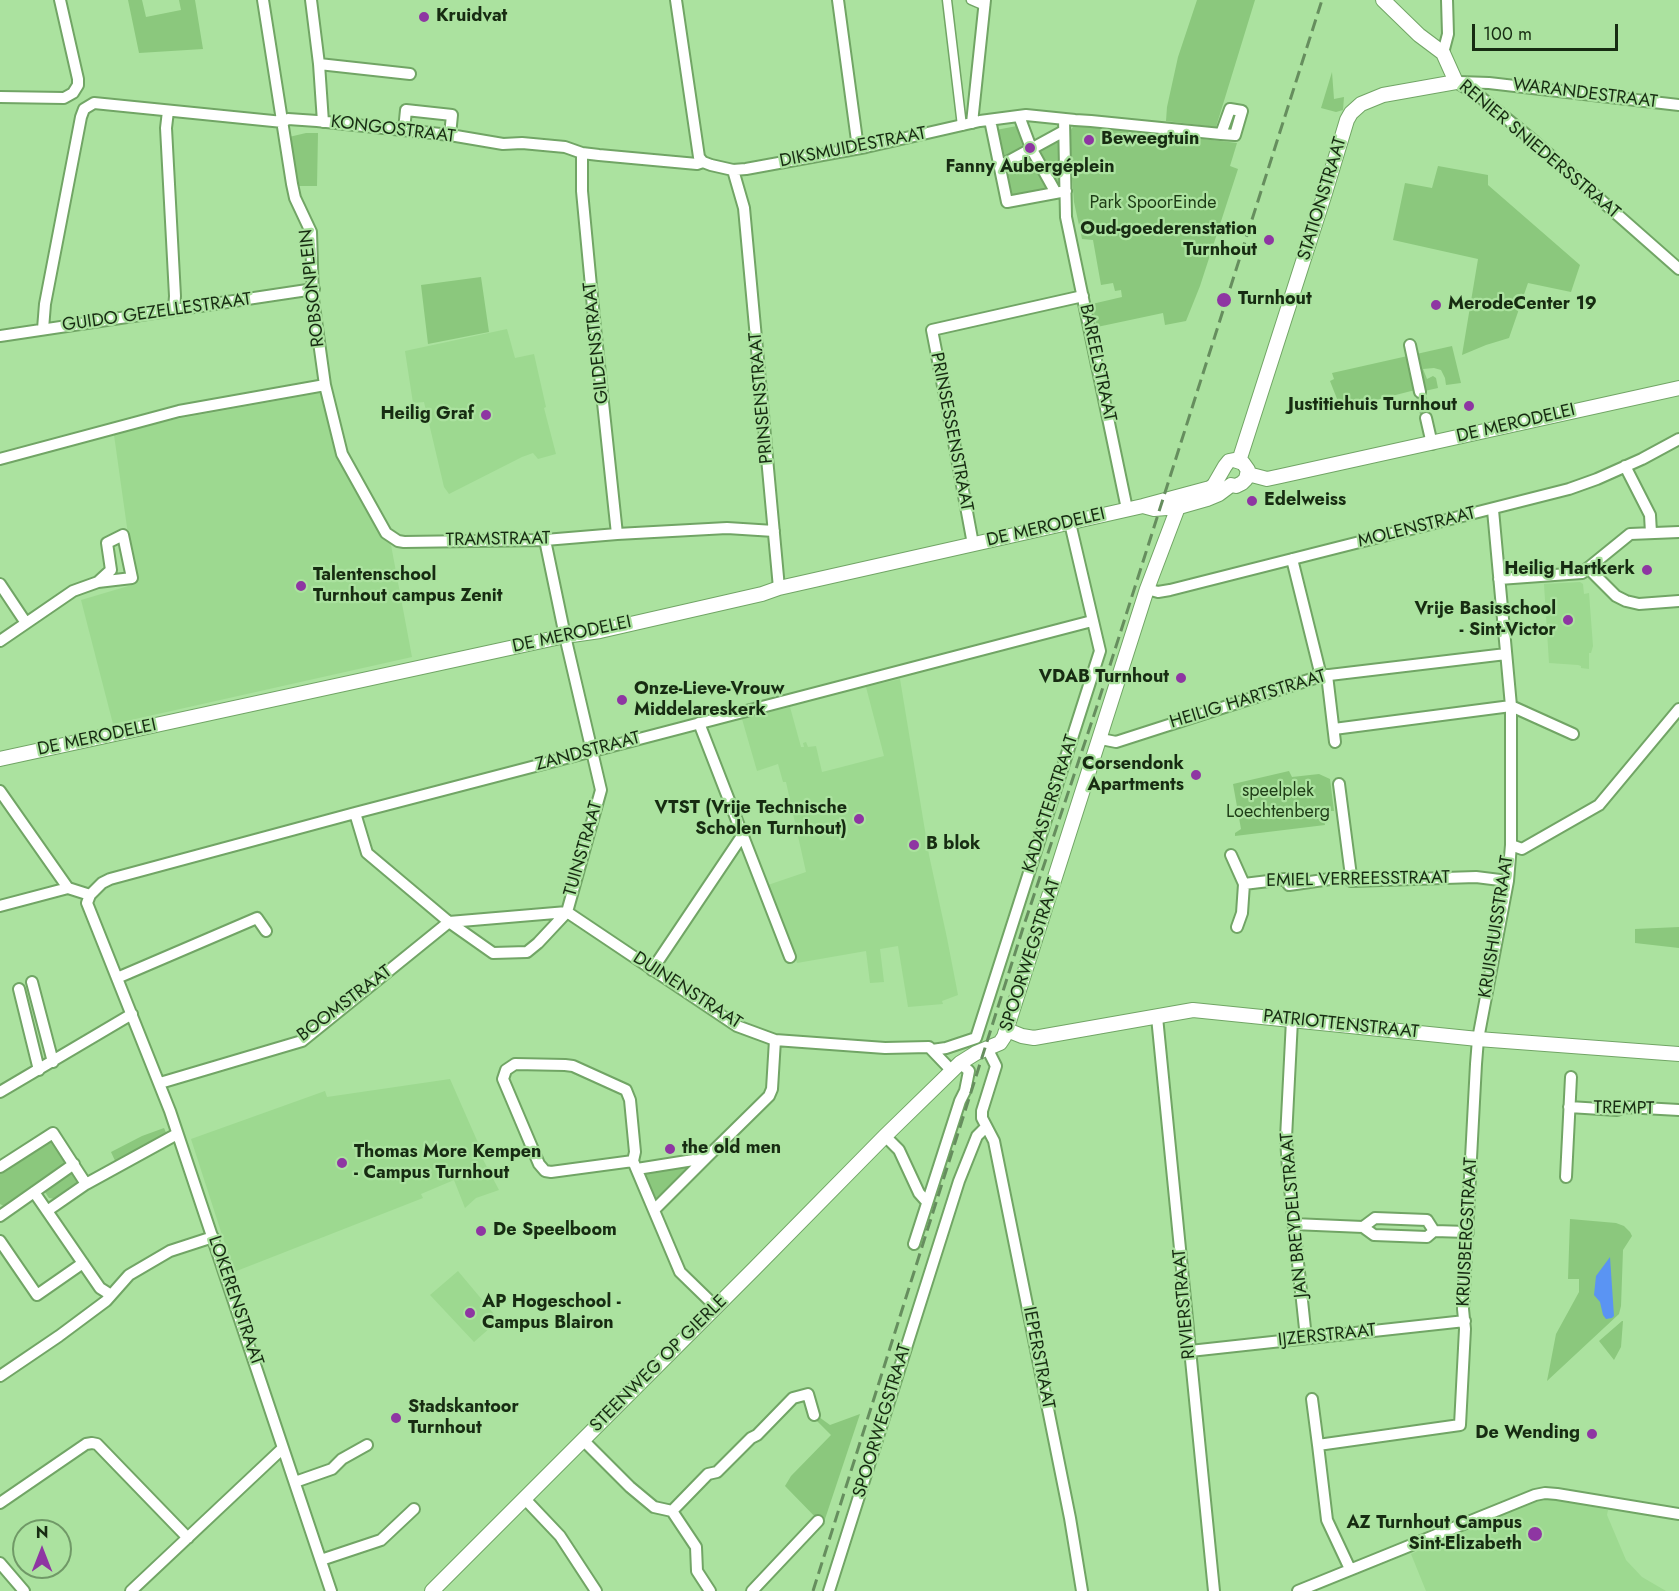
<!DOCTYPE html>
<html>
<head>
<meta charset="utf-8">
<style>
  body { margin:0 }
  #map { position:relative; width:1679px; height:1591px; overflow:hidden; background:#abe29f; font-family:Jost,sans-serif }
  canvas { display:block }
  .north { position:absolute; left:12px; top:1519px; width:60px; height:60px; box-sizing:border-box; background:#abe29f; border:2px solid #709967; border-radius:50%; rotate:0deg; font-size:16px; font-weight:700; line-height:24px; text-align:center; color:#172c12 }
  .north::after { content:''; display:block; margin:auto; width:21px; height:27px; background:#8e36a2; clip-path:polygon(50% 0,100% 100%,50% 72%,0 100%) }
  .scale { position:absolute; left:1472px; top:24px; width:146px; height:27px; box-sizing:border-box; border:3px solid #172c12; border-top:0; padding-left:8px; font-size:18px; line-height:21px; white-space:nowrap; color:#172c12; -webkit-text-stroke:4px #abe29f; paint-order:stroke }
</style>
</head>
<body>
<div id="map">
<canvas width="1679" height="1591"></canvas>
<div class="north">N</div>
<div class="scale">100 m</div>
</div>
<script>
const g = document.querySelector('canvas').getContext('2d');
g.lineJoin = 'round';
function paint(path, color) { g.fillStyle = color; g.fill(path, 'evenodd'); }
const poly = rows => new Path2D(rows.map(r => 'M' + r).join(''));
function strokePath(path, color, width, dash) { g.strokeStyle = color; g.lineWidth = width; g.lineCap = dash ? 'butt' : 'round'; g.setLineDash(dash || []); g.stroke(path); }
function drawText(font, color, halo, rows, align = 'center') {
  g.font = font + ' Jost,sans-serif'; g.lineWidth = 4.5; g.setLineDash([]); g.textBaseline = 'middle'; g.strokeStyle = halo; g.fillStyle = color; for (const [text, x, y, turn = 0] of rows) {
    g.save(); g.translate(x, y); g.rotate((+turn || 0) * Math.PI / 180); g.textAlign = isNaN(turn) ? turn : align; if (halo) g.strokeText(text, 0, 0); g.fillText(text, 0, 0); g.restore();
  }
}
const built = poly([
  [507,329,515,358,534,354,546,407,544,408,556,454,538,459,533,453,522,457,449,494,444,487,424,402,413,403,405,351],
  [320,393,339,456,391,545,412,657,113,724,81,600,135,584,114,435,160,422],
  [1580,582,1583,584,1584,594,1589,593,1593,646,1591,653,1589,653,1589,669,1581,668,1581,666,1578,665,1549,663,1544,584],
  [900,679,929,855,947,938,958,995,942,1001,943,1004,908,1007,898,946,880,949,884,982,870,983,866,951,797,963,768,885,806,872,786,782,783,782,778,764,757,771,742,719,790,707,801,747,804,747,803,743,806,742,808,747,816,746,822,772,834,769,884,756,866,687],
  [450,1079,479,1145,477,1148,499,1190,476,1198,465,1208,454,1180,421,1194,423,1198,234,1272,191,1139,325,1091,327,1097],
  [458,1271,499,1320,474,1342,430,1295],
  [1544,1496,1608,1510,1607,1515,1626,1560,1642,1577,1666,1591,1426,1591,1411,1554]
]);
const green = poly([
  [128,0,142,0,146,17,181,10,179,0,195,0,203,49,139,53],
  [1197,0,1255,0,1216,127,1166,121,1167,107,1178,57],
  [1332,72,1334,99,1344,97,1343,110,1336,112,1321,108],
  [1075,124,1237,143,1230,166,1238,169,1200,286,1186,321,1165,325,1163,313,1097,327,1092,304,1122,297,1121,290,1115,291,1113,283,1101,285,1093,240,1082,239,1074,202,1071,164,1070,131],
  [1017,126,1025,146,1003,162,996,130],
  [306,133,318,133,317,186,298,186,289,137],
  [1060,137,1062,188,1057,189,1039,150],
  [1030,154,1051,190,1010,198,1004,167],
  [1438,166,1488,175,1488,185,1580,265,1571,292,1528,283,1509,338,1486,345,1462,355,1478,259,1393,240,1405,183,1432,188],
  [481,277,489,332,428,344,421,285],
  [1452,346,1461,383,1446,385,1445,378,1441,370,1434,368,1423,369,1427,379,1433,376,1436,378,1438,388,1420,392,1419,389,1341,409,1330,381,1334,379,1332,373],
  [1289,771,1292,777,1319,774,1330,779,1334,811,1323,811,1325,825,1235,836,1235,833,1241,829,1233,784],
  [1679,927,1679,948,1635,943,1635,929],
  [164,1128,168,1137,117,1165,111,1152,142,1136],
  [52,1140,67,1164,6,1207,0,1204,0,1172],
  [698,1163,655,1207,640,1171],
  [66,1171,73,1171,78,1178,78,1184,55,1199,49,1198,45,1192,45,1189],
  [1570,1219,1616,1223,1624,1226,1630,1232,1632,1236,1623,1250,1621,1306,1619,1314,1547,1381,1556,1334,1579,1292,1579,1279,1568,1279],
  [1622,1321,1623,1321,1621,1347,1614,1360,1599,1341],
  [860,1414,823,1525,785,1486,791,1476,831,1435,816,1420,819,1417,830,1425]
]);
const water = poly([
  [1610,1257,1614,1316,1612,1318,1606,1319,1603,1315,1600,1302,1594,1295,1596,1276]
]);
const minorTunnel = poly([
  [1420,392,1426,418]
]);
const pedestrian = poly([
  [947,0,962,126],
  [971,0,985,6]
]);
const minor = poly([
  [263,0,292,184,295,198,311,232,313,299,325,385,342,454,386,533,398,541,404,542,545,540,617,534,727,528,774,531],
  [311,0,319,64,323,122],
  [676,0,699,157,703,162],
  [838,0,858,148],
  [1443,53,1448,34,1447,0],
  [319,64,410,74],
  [1456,82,1478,95,1535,142,1679,269],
  [1459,82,1489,83,1679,105],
  [0,97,64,98,73,93,78,85,78,79,60,0],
  [168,111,166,128,175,296,174,310],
  [1019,116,1031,148,1056,193],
  [1064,119,1066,217,1127,509],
  [990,120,1007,202,1066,191],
  [972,123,985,0],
  [404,130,406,110,452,115,450,135],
  [582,153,582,191,594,318,617,534],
  [703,162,711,165,733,170,746,169,866,147,980,121,1026,115,1075,120,1091,121,1221,134,1235,135,1242,111,1230,109,1221,134],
  [1000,166,1064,131],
  [733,170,744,208,779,588],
  [43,329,45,304,81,117,84,109,94,103,283,122,288,119,317,121,450,135,503,144,522,143,565,147,582,153,599,155,697,164,703,162],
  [0,336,314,289],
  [1410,345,1420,392],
  [1426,418,1432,444],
  [0,459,179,411,325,385],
  [1625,466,1650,515,1651,533],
  [973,544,953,437,932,330,1083,296],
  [1292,559,1321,676],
  [1588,568,1616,596,1626,601,1639,604,1679,601],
  [1499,579,1582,573,1630,534,1679,532],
  [0,584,26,623],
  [1147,589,1158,592,1170,590,1569,489,1597,479,1642,459,1679,439],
  [0,641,73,591,98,582,132,578,123,535,107,543,111,570,98,582],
  [1327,675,1335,742],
  [699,723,790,957],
  [1334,729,1511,706,1573,734],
  [1101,739,1116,742,1321,676,1506,654],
  [1339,784,1351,876],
  [0,791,68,888,90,895,87,903,170,1111,331,1591],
  [355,813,367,853,449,922,493,953,527,952,538,943,567,912,601,790,565,636,545,540],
  [1511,845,1522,849,1599,805,1679,709],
  [1231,855,1244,884],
  [90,895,102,883,110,879,355,813,1092,621],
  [0,906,68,888],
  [567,912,737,1026,775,1040,885,1048,929,1047,952,1071],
  [449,922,567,912],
  [1237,927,1242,913,1244,884,1285,879,1289,885,1351,876,1351,881,1476,877,1508,881],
  [652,970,742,836],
  [117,978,257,918,266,931],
  [32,982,53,1062],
  [19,989,39,1070],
  [1157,1017,1214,1591],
  [1292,1020,1286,1138,1288,1169,1306,1338],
  [987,1048,996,1066,982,1111,982,1118,994,1141,1070,1518,1082,1591],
  [932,1050,946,1048,976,1038,1100,651,1070,523],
  [160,1083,302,1041,449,922],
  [0,1092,132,1014],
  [1569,1107,1617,1110,1625,1107,1679,1110],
  [885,1136,899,1150,919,1193,927,1202],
  [633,1161,551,1172,545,1171,539,1164,503,1079,506,1070,515,1064,565,1065,573,1066,626,1090,630,1100,635,1152,633,1161,680,1272,716,1307],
  [0,1167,53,1133,86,1184],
  [637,1169,706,1158,769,1096,772,1089,775,1040],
  [1566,1177,1571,1077],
  [34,1192,100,1288,111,1295],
  [654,1210,706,1158],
  [47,1211,86,1184,177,1134],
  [0,1216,74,1164],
  [1293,1224,1363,1227,1374,1235,1427,1237,1434,1231,1427,1220,1375,1218,1363,1227],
  [1434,1231,1468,1232],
  [0,1241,37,1295,83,1263],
  [914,1244,960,1101,965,1091,969,1071,960,1063],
  [1190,1351,1465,1321],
  [0,1376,59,1336,106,1301,129,1275,170,1251,213,1237],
  [1312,1399,1318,1445],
  [583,1440,630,1487,654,1507,672,1511,696,1547,697,1571,710,1591],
  [295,1482,332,1469,342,1459,367,1445],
  [524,1498,560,1536,596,1591],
  [0,1503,86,1444,92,1443,97,1444,188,1538],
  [672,1511,708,1474,717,1472,751,1438,757,1435,793,1398,808,1394,814,1415],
  [321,1560,381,1540,414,1509],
  [0,1563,24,1591],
  [1350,1569,1327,1520,1318,1445,1460,1425,1465,1329,1463,1309,1476,1064,1478,1039,1508,881,1511,845,1511,706,1493,510],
  [131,1591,283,1448],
  [752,1591,818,1521],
  [829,1591,959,1181,977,1136,986,1127],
  [1298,1591,1535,1495,1545,1493,1557,1494,1679,1514]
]);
const tertiary = poly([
  [1239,461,1325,193,1347,120,1351,113,1361,104,1383,95,1456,82,1443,53,1419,35,1383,0],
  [1248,474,1267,479,1281,476,1679,388],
  [0,759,565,636,600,631,762,594,779,588,1143,506,1210,488,1214,485,1225,466,1229,461,1234,460,1243,463,1248,470,1246,479,1242,483,1236,486,1231,485,1219,494,1207,499,1179,507,1154,509,1143,506],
  [1007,1030,1022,1036,1034,1038,1193,1010,1478,1039,1679,1054],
  [432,1591,754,1269,885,1136,960,1063,976,1053,1000,1043,1004,1037,1147,589,1180,502]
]);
const rail = poly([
  [813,1591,1023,928,1097,706,1322,0]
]);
const markers = [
  [424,17,6,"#8e36a2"],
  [1089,140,6,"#8e36a2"],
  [1030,148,6,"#8e36a2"],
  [1269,240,6,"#8e36a2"],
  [1224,300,8,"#8e36a2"],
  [1436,305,6,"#8e36a2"],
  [1469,406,6,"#8e36a2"],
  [486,415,6,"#8e36a2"],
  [1252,501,6,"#8e36a2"],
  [1647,570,6,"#8e36a2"],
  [301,586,6,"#8e36a2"],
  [1568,620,6,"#8e36a2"],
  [1181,678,6,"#8e36a2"],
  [622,700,6,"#8e36a2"],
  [1196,775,6,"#8e36a2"],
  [859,819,6,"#8e36a2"],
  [914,845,6,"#8e36a2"],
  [670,1149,6,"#8e36a2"],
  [342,1163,6,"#8e36a2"],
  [481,1231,6,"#8e36a2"],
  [470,1313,6,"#8e36a2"],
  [396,1418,6,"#8e36a2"],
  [1592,1434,6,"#8e36a2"],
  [1535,1534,8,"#8e36a2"]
];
const poiNames = [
  ["Kruidvat",436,17],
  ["Beweegtuin",1101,140],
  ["Fanny Aubergéplein",1030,168,"center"],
  ["Oud-goederenstation",1257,230,"right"],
  ["Turnhout",1257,251,"right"],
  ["Turnhout",1238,300],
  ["MerodeCenter 19",1448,305],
  ["Justitiehuis Turnhout",1457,406,"right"],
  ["Heilig Graf",474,415,"right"],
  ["Edelweiss",1264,501],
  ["Heilig Hartkerk",1635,570,"right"],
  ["Talentenschool",313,576],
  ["Turnhout campus Zenit",313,597],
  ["Vrije Basisschool",1556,610,"right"],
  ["- Sint-Victor",1556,631,"right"],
  ["VDAB Turnhout",1169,678,"right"],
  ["Onze-Lieve-Vrouw",634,690],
  ["Middelareskerk",634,711],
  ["Corsendonk",1184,765,"right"],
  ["Apartments",1184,786,"right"],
  ["VTST (Vrije Technische",847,809,"right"],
  ["Scholen Turnhout)",847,830,"right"],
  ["B blok",926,845],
  ["the old men",682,1149],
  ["Thomas More Kempen",354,1153],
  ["- Campus Turnhout",354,1174],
  ["De Speelboom",493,1231],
  ["AP Hogeschool -",482,1303],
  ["Campus Blairon",482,1324],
  ["Stadskantoor",408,1408],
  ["Turnhout",408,1429],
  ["De Wending",1580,1434,"right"],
  ["AZ Turnhout Campus",1522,1524,"right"],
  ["Sint-Elizabeth",1522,1545,"right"]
];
const streetNames = [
  ["WARANDESTRAAT",1585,94,7],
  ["KONGOSTRAAT",393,130,7],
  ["DIKSMUIDESTRAAT",853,148,-11],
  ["RENIER SNIEDERSSTRAAT",1539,150,40],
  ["STATIONSTRAAT",1323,199,-73],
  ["ROBSONPLEIN",313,288,-96],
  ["GUIDO GEZELLESTRAAT",157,313,-8],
  ["GILDENSTRAAT",597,343,-96],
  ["BAREELSTRAAT",1097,363,78],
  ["PRINSENSTRAAT",762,398,-95],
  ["DE MERODELEI",1516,424,-13],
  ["PRINSESSENSTRAAT",951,432,79],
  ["DE MERODELEI",1046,528,-13],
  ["MOLENSTRAAT",1417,528,-14],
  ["TRAMSTRAAT",498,540,-1],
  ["DE MERODELEI",572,635,-12],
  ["HEILIG HARTSTRAAT",1248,700,-17],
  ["DE MERODELEI",97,738,-12],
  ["ZANDSTRAAT",588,752,-15],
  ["KADASTERSTRAAT",1051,804,-72],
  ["TUINSTRAAT",584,849,-74],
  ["EMIEL VERREESSTRAAT",1358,880,-1],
  ["KRUISHUISSTRAAT",1497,927,-81],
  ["SPOORWEGSTRAAT",1031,955,-72],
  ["DUINENSTRAAT",687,991,33],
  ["BOOMSTRAAT",345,1004,-37],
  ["PATRIOTTENSTRAAT",1341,1025,6],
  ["TREMPT",1624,1109,1],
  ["JAN BREYDELSTRAAT",1295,1215,-95],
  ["KRUISBERGSTRAAT",1468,1232,-87],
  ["LOKERENSTRAAT",235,1301,71],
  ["RIVIERSTRAAT",1185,1304,-95],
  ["IJZERSTRAAT",1327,1336,-6],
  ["IEPERSTRAAT",1038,1358,79],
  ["STEENWEG OP GIERLE",659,1364,-45],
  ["SPOORWEGSTRAAT",883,1421,-73]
];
const parkNames = [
  ["Park SpoorEinde",1153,204],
  ["speelplek",1278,792],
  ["Loechtenberg",1278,813]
];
paint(built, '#9dd990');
paint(green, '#8bc87d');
paint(water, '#5a94f3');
strokePath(minorTunnel, '#8dbe83', 10, [10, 5]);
strokePath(pedestrian, '#71a565', 11);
strokePath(minor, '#71a565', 14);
strokePath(tertiary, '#71a565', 16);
strokePath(pedestrian, '#fff', 8);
strokePath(minor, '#fff', 10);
strokePath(tertiary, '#fff', 14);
strokePath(rail, '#668e5e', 3, [12, 6]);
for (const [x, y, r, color] of markers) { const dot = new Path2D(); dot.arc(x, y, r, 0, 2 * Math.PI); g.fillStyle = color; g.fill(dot); strokePath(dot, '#abe29f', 2); }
drawText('bold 18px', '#172c12', '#abe29f', poiNames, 'left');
drawText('18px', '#172c12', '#abe29f', streetNames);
drawText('18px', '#1e3d16', '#abe29f', parkNames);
</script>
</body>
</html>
